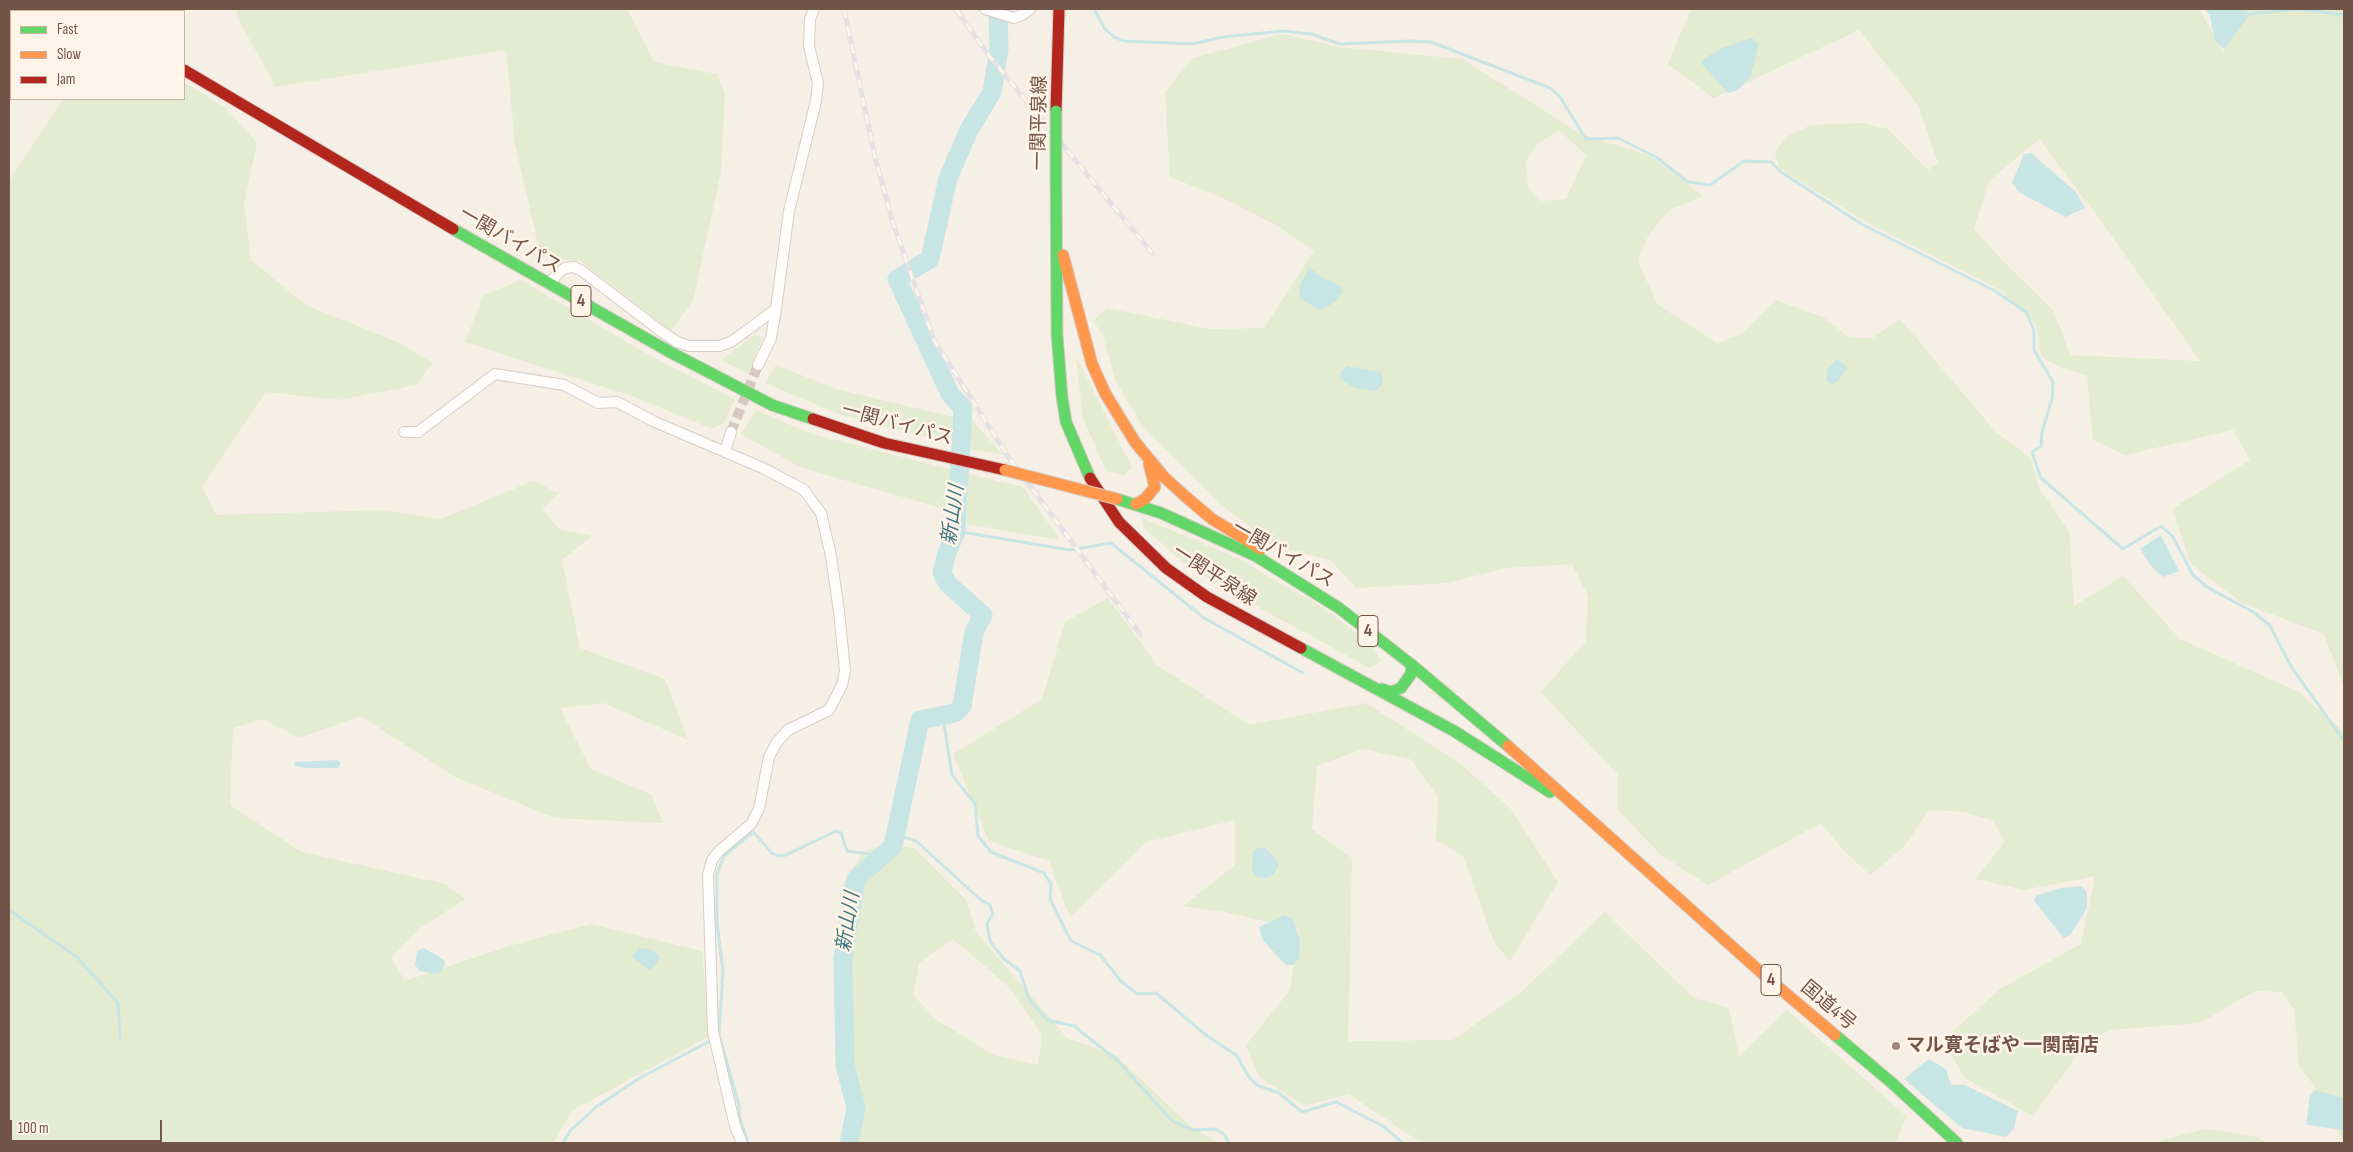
<!DOCTYPE html>
<html>
<head>
<meta charset="utf-8">
<style>
  body { margin:0 }
  #map { position:relative; width:2353px; height:1152px; overflow:hidden; background:#f6efe6; font-family:"Sofia Sans Condensed",sans-serif }
  canvas { display:block }
  .frame { position:absolute; inset:0; border:10px solid #735547; pointer-events:none }
  .legend { position:absolute; left:10px; top:10px; width:175px; height:90px; box-sizing:border-box; background:#fff4e7; border:1px solid #c7b4a7; margin:0; padding:6px 9px; list-style:none; font-size:15px; color:#735547 }
  .legend li { display:flex; align-items:center; gap:10px; height:25px }
  .legend b { width:25px; border:1px solid #c7b4a7 }
  .scale { position:absolute; left:10px; top:1120px; width:152px; height:22px; box-sizing:border-box; border:2px solid #735547; border-top:0; padding-left:6px; font-size:15px; line-height:18px; white-space:nowrap; color:#735547; -webkit-text-stroke:4px #fff4e7; paint-order:stroke }
</style>
</head>
<body>
<div id="map">
<canvas width="2353" height="1152"></canvas>
<div class="frame"></div>
<ul class="legend">
<li><b style="height:6px;background:#63d668"></b>Fast</li>
<li><b style="height:6px;background:#ff974d"></b>Slow</li>
<li><b style="height:6px;background:#b3261e"></b>Jam</li>
</ul>
<div class="scale">100 m</div>
</div>
<script>
const g = document.querySelector('canvas').getContext('2d');
g.lineJoin = 'round';
function paint(path, color) { g.fillStyle = color; g.fill(path, 'evenodd'); }
const poly = rows => new Path2D(rows.map(r => 'M' + r).join(''));
function strokePath(path, color, width, dash) { g.strokeStyle = color; g.lineWidth = width; g.lineCap = dash ? 'butt' : 'round'; g.setLineDash(dash || []); g.stroke(path); }
function drawText(font, color, halo, rows, align = 'center') {
  g.font = font + ' "Sofia Sans Condensed","Noto Sans JP",sans-serif'; g.lineWidth = 5; g.setLineDash([]); g.textBaseline = 'middle'; g.strokeStyle = halo; g.fillStyle = color; for (const [text, x, y, turn = 0] of rows) {
    g.save(); g.translate(x, y); g.rotate((+turn || 0) * Math.PI / 180); g.textAlign = isNaN(turn) ? turn : align; if (halo) g.strokeText(text, 0, 0); g.fillText(text, 0, 0); g.restore();
  }
}
const green = poly([
  [237,9,627,9,654,62,717,74,725,94,721,172,693,301,671,331,580,261,564,260,540,253,515,144,506,50,276,87,237,17],
  [1691,9,2199,9,2224,53,2224,49,2237,31,2244,9,2344,9,2344,687,2324,634,2242,603,2191,564,2172,509,2250,460,2233,430,2125,455,2093,440,2087,375,2064,369,2041,357,2036,325,2002,291,1861,219,1779,168,1775,153,1786,137,1811,125,1862,123,1888,129,1928,170,1938,163,1918,105,1859,30,1714,98,1668,64],
  [2039,139,2099,218,2200,361,2070,355,2054,311,2004,262,1974,229,1989,181],
  [1282,34,1340,47,1462,59,1583,135,1651,156,1703,196,1669,210,1649,234,1638,261,1657,304,1717,343,1740,335,1776,300,1823,317,1850,338,1872,338,1900,319,1995,431,2030,458,2039,488,2069,531,2074,606,2123,576,2180,639,2299,692,2344,732,2344,1143,2313,1084,2299,1066,2294,1009,2282,992,2255,991,2200,1023,2109,1030,2080,1051,2033,1116,1965,1078,1943,1040,2000,989,2081,944,2095,876,2024,890,1976,879,2005,841,1993,821,1965,812,1929,810,1904,847,1870,875,1843,850,1821,823,1708,885,1661,855,1618,810,1618,775,1541,692,1586,641,1588,596,1572,564,1506,568,1448,583,1356,588,1330,560,1276,547,1222,505,1143,427,1115,380,1103,335,1093,321,1107,308,1210,329,1264,328,1314,251,1278,226,1223,198,1170,177,1165,92,1193,58],
  [1559,130,1586,155,1566,199,1541,201,1529,189,1525,162,1537,144],
  [184,82,226,108,257,143,244,204,251,260,306,305,402,344,432,363,417,385,339,400,266,392,202,487,216,515,384,510,441,519,533,481,559,493,542,509,560,530,592,536,562,560,580,648,665,679,688,740,603,703,560,708,591,769,652,795,663,823,555,818,455,777,361,716,299,738,263,719,233,728,230,805,302,852,445,884,465,899,422,927,391,958,405,981,509,946,591,924,702,951,710,1036,573,1110,553,1143,9,1143,9,181,63,99,184,99],
  [521,280,651,356,735,399,724,423,712,429,632,396,465,342,483,296],
  [755,334,762,339,748,374,721,360],
  [1076,356,1132,467,1124,476,1106,471,1083,418],
  [776,365,836,389,953,417,951,443,844,416,765,383],
  [756,410,812,434,954,470,948,510,802,468,741,434],
  [970,418,1003,455,970,449],
  [968,474,1023,487,1060,540,967,524],
  [1142,518,1237,558,1323,608,1372,644,1381,661,1370,668,1249,602,1184,563,1144,528],
  [1108,598,1157,665,1249,725,1366,703,1458,762,1510,808,1558,882,1510,961,1495,944,1463,856,1436,840,1438,796,1410,759,1362,749,1317,766,1312,829,1352,858,1348,1041,1453,1040,1521,992,1605,912,1694,998,1729,1008,1739,1056,1787,1010,1906,1116,1896,1143,1421,1143,1349,1094,1305,1106,1259,1077,1246,1045,1290,990,1299,929,1225,912,1183,906,1235,865,1235,820,1147,842,1070,917,1049,861,989,841,953,754,1042,699,1065,622],
  [887,843,914,848,966,900,976,932,1067,1038,1117,1056,1188,1124,1218,1143,852,1143,860,1123,843,1066,848,961,841,924,840,890,863,852],
  [953,939,1009,987,1042,1035,1038,1065,994,1055,937,1020,913,995,919,963],
  [2205,1129,2254,1136,2268,1143,2151,1143]
]);
const water = poly([
  [2205,9,2244,9,2250,14,2224,49,2215,41,2210,16],
  [1752,38,1759,44,1750,78,1738,90,1728,93,1702,64,1702,60,1722,48],
  [2031,153,2076,192,2085,208,2066,217,2020,193,2012,183,2024,154],
  [1309,267,1321,277,1341,286,1343,292,1335,302,1321,310,1299,299,1300,285],
  [1837,359,1848,368,1837,382,1831,384,1827,381,1827,370],
  [1347,366,1380,372,1383,377,1382,386,1374,391,1355,388,1340,379,1341,372],
  [2161,535,2179,571,2163,577,2152,567,2140,549],
  [337,760,341,763,338,768,303,768,294,765,295,762],
  [1258,848,1265,848,1274,856,1279,865,1274,874,1268,878,1256,877,1252,871,1253,852],
  [2082,886,2087,893,2087,908,2070,935,2064,938,2034,901,2036,896,2061,888],
  [1284,915,1292,918,1300,940,1299,959,1293,965,1286,965,1278,957,1262,939,1259,927],
  [424,948,444,960,445,965,438,974,420,971,415,965,417,951],
  [639,948,653,950,660,957,657,964,650,970,632,957],
  [1929,1059,1946,1069,1951,1085,1965,1085,2018,1111,2014,1128,2006,1137,1962,1128,1904,1079],
  [2314,1090,2344,1098,2344,1130,2306,1125,2310,1096]
]);
const stream = poly([
  [1094,9,1105,29,1114,37,1124,41,1192,44,1223,37,1283,31,1311,34,1340,44,1410,41,1431,42,1550,88,1560,97,1586,139,1618,138,1656,157,1688,182,1710,185,1744,161,1771,162,1781,172,1863,225,1995,291,2026,312,2034,330,2034,350,2053,382,2052,399,2042,432,2041,446,2032,452,2041,478,2123,549,2161,526,2173,537,2193,575,2207,587,2255,613,2270,626,2292,668,2342,738,2344,738],
  [2300,9,2344,15],
  [2250,14,2299,9],
  [956,531,1070,550,1111,543,1204,618,1303,673],
  [943,717,952,775,975,804,978,836,991,852,1044,873,1051,884,1050,899,1071,941,1100,955,1121,981,1137,994,1156,993,1206,1035,1236,1055,1249,1077,1257,1085,1279,1093,1302,1112,1336,1102,1383,1126,1403,1143],
  [896,834,916,841,981,900,990,905,993,914,987,923,990,941,1003,958,1020,971,1029,999,1047,1020,1074,1026,1118,1061,1172,1121,1192,1130,1215,1129,1224,1134,1229,1143],
  [9,910,77,957,118,1003,120,1039],
  [563,1143,570,1131,596,1107,638,1079,712,1040],
  [748,1143,739,1115,739,1105,719,1035,723,971,717,924,717,874,724,856,753,832,772,853,778,856,786,855,836,831,841,833,847,851,868,854,877,861]
]);
const river = poly([
  [849,1143,856,1108,845,1065,843,958,856,879,893,846,920,720,955,713,962,706,974,632,983,615,948,584,942,573,946,556,956,531,963,408,950,394,897,279,930,259,948,178,969,130,992,92,999,49,998,9]
]);
const streetTunnel = poly([
  [731,432,758,365]
]);
const street = poly([
  [985,9,1014,18,1022,15,1030,9],
  [549,284,558,273,565,268,574,267,582,271,658,329,677,342,689,346,719,346,731,342,776,309,789,211,816,101,818,83,809,46,810,19,814,9],
  [758,365,771,338,776,309],
  [404,432,418,432,495,374,564,385,598,403,617,402,655,422,765,469,804,490,821,513,831,556,839,611,845,671,842,685,829,710,788,730,777,742,769,757,759,809,751,824,719,851,712,860,708,875,713,1032,735,1126,742,1143],
  [725,452,731,432]
]);
const fast = poly([
  [1056,175,1057,334,1062,397,1066,422,1090,478],
  [453,229,670,352,772,405,813,419],
  [1117,499,1161,513,1256,556,1339,608,1412,665,1508,746],
  [1301,648,1454,731,1550,792],
  [1382,689,1391,692,1401,688,1411,674,1412,665],
  [1835,1035,1892,1083,1957,1143]
]);
const slow = poly([
  [1063,255,1092,364,1105,393,1135,442,1164,477,1186,497,1212,519,1261,549],
  [1136,504,1145,499,1155,487,1149,464],
  [1508,746,1764,975,1835,1035]
]);
const jam = poly([
  [83,9,87,11],
  [184,70,453,229],
  [1056,111,1059,9],
  [813,419,884,443,1005,470],
  [1090,478,1119,522,1166,568,1207,597,1301,648]
]);
const rail = poly([
  [844,9,875,157,892,220,934,340,1007,455,1140,634],
  [956,9,986,52,1152,253]
]);
const fastBridge = poly([
  [1056,111,1056,175]
]);
const slowBridge = poly([
  [1005,470,1117,499]
]);
const markers = [
  [1896,1046,5,"#a18b7f"]
];
const shields = [
  [581,301,20],
  [1368,631,20],
  [1771,980,20]
];
const shieldNames = [
  ["4",581,301],
  ["4",1368,631],
  ["4",1771,980]
];
const streetNames = [
  ["一関平泉線",1040,123,-89],
  ["一関バイパス",510,241,30],
  ["一関バイパス",897,425,15],
  ["一関バイパス",1283,555,30],
  ["一関平泉線",1214,576,33],
  ["国道4号",1828,1006,40]
];
const poiNames = [
  ["マル寛そばや 一関南店",1906,1046]
];
const waterNames = [
  ["新山川",954,515,-82],
  ["新山川",849,922,-81]
];
paint(green, '#e3ecd1');
paint(water, '#c8e5e5');
strokePath(stream, '#c8e5e5', 3);
strokePath(river, '#c8e5e5', 19);
strokePath(streetTunnel, '#d5c8be', 10, [10, 5]);
strokePath(street, '#d7ccc4', 12);
strokePath(fast, '#d6cbc3', 13);
strokePath(slow, '#d6cbc3', 13);
strokePath(jam, '#d6cbc3', 13);
strokePath(street, '#fefdfb', 10);
strokePath(fast, '#63d668', 11);
strokePath(slow, '#ff974d', 11);
strokePath(jam, '#b3261e', 11);
strokePath(rail, '#e3e1e3', 5);
strokePath(rail, '#fff4e7', 3, [9]);
strokePath(fastBridge, '#d6cbc3', 13, []);
strokePath(slowBridge, '#d6cbc3', 13, []);
strokePath(fastBridge, '#63d668', 11);
strokePath(slowBridge, '#ff974d', 11);
for (const [x, y, r, color] of markers) { const dot = new Path2D(); dot.arc(x, y, r, 0, 2 * Math.PI); g.fillStyle = color; g.fill(dot); strokePath(dot, '#fff4e7', 2); }
for (const [x, y, w] of shields) { const box = new Path2D(); box.roundRect(x - w / 2, y - 15.5, w, 31, 4); g.fillStyle = '#fff4e7'; g.fill(box); strokePath(box, '#735547', 1); }
drawText('bold 18px', '#735547', null, shieldNames);
drawText('19px', '#735547', '#fff4e7', streetNames);
drawText('bold 19px', '#735547', '#fff4e7', poiNames, 'left');
drawText('italic 20px', '#3f7980', '#fff4e7', waterNames);
</script>
</body>
</html>
